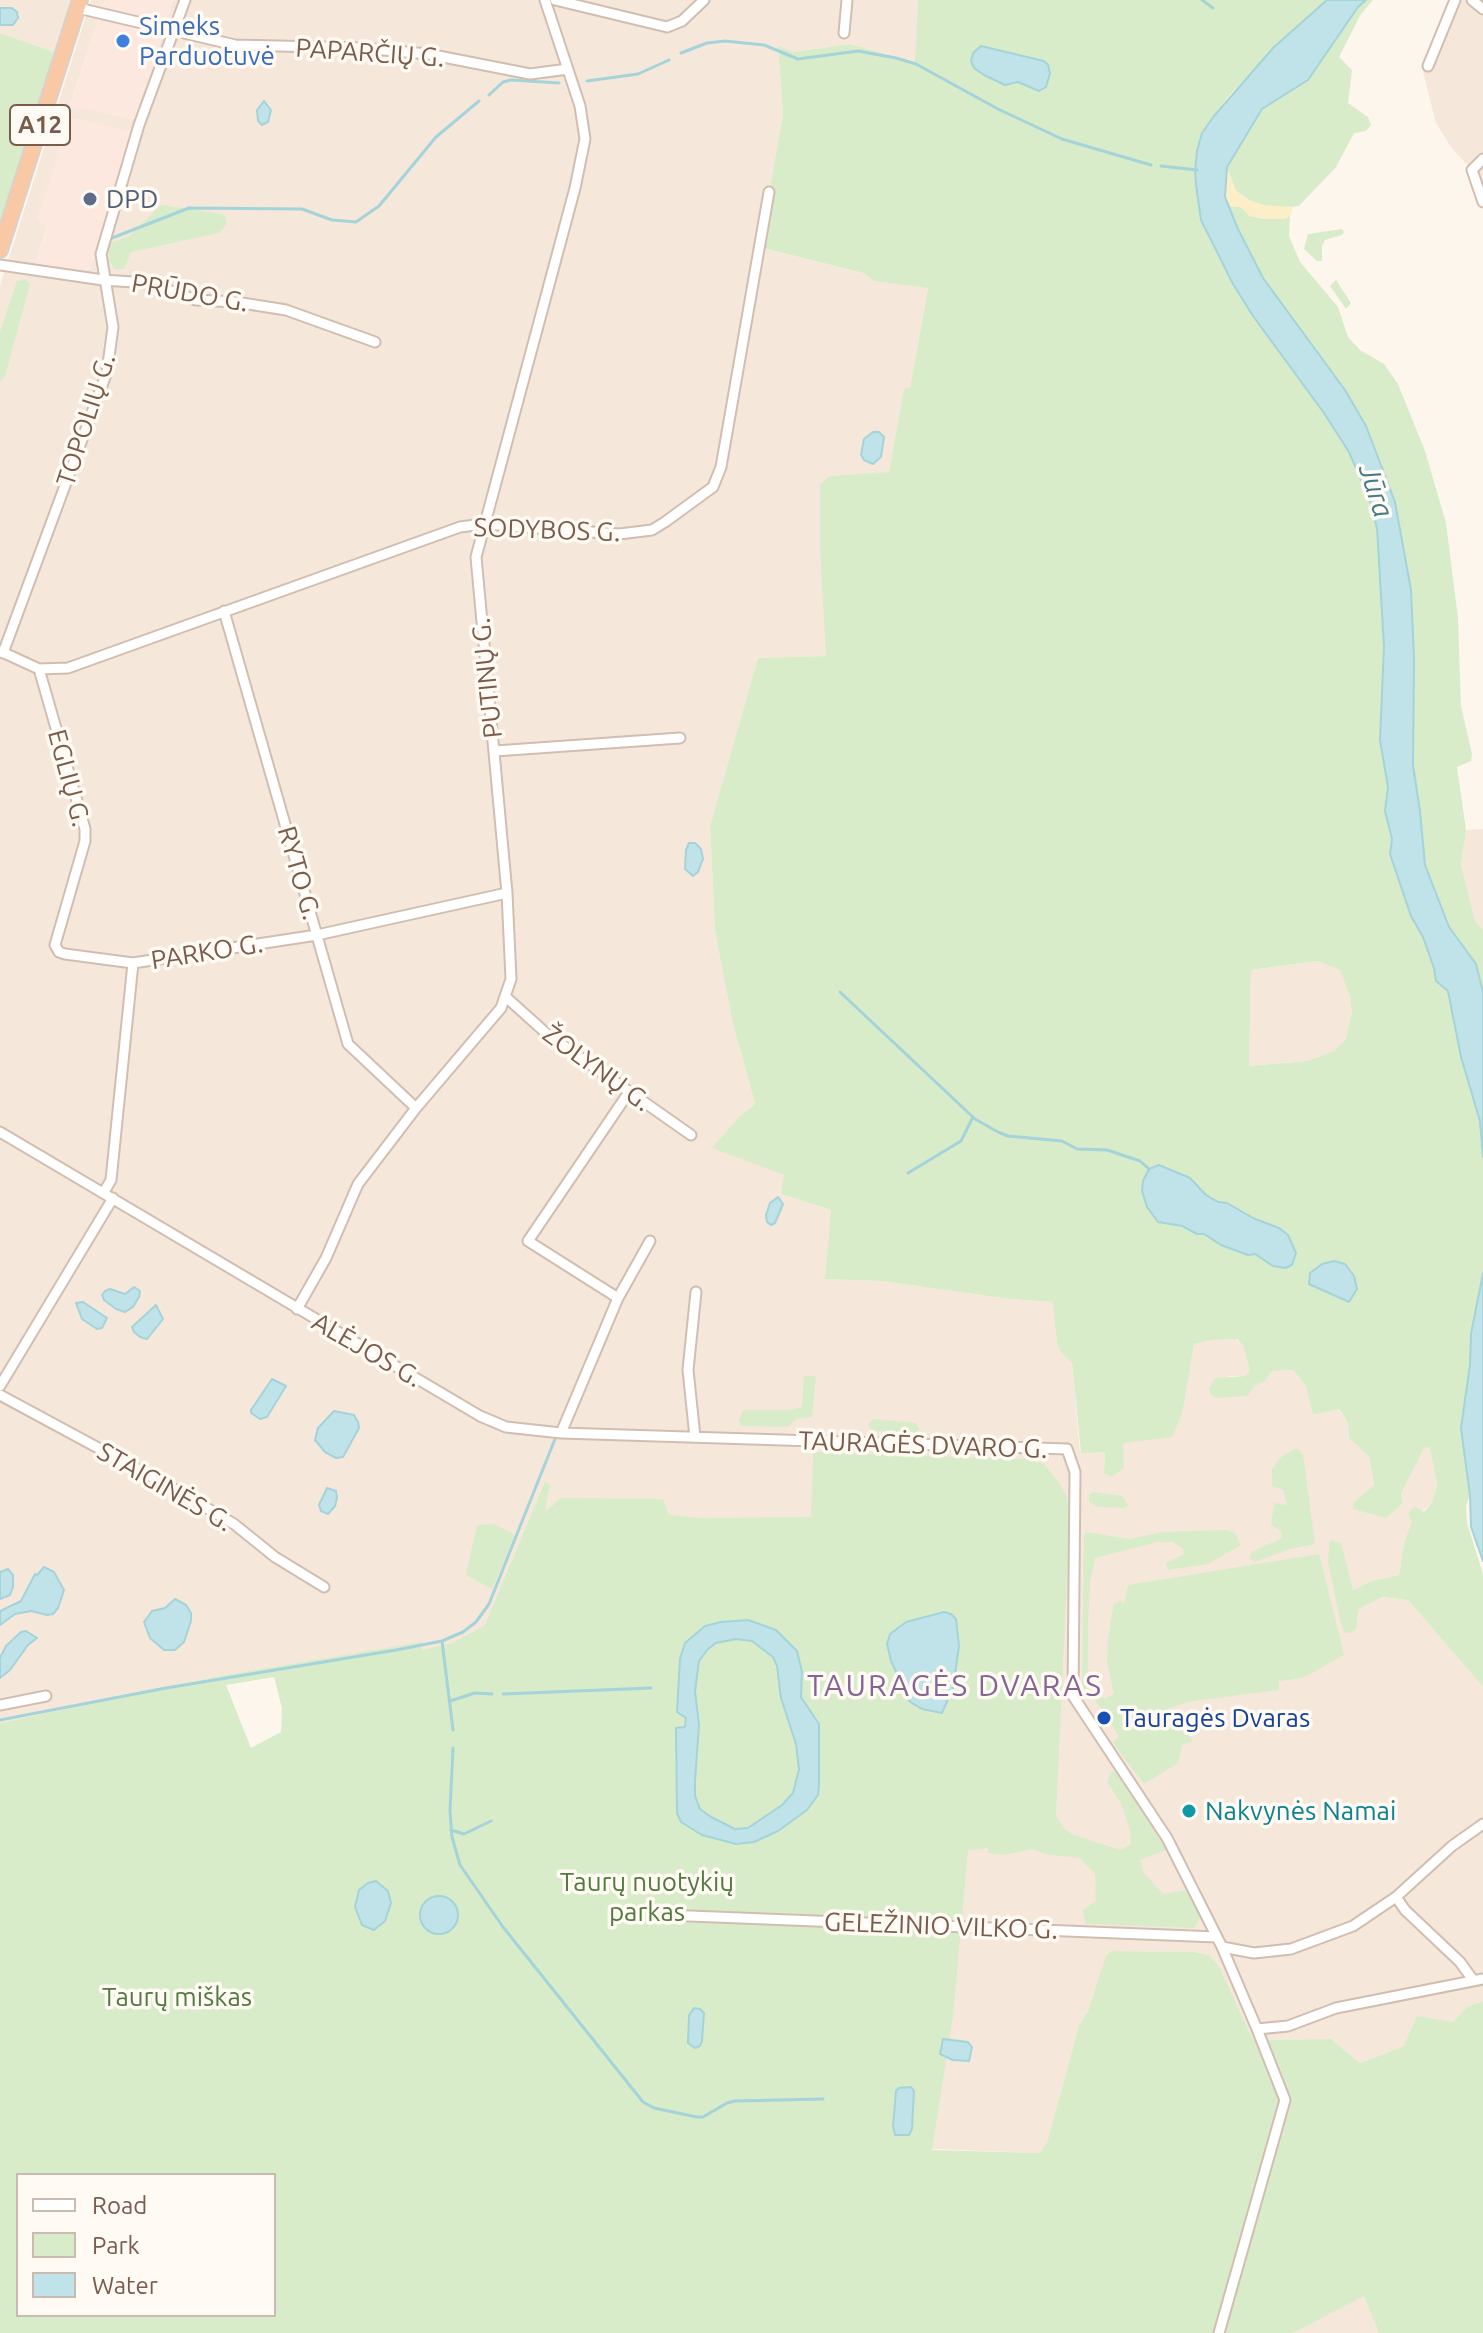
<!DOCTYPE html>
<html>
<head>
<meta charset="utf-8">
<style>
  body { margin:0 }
  #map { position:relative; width:1483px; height:2333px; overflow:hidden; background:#fdf6ec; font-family:Ubuntu,sans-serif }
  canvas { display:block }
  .legend { position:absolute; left:16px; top:2173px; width:260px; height:144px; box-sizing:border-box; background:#fffaf3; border:2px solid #cabbb1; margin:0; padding:10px 14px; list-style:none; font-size:24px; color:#7a5c4d }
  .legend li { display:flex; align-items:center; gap:16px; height:40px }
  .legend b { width:40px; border:2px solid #cabbb1 }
</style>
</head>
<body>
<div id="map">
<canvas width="1483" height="2333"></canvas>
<ul class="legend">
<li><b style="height:10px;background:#fff"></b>Road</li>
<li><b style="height:22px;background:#d8ecc9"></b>Park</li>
<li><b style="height:22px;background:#bfe3e8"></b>Water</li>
</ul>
</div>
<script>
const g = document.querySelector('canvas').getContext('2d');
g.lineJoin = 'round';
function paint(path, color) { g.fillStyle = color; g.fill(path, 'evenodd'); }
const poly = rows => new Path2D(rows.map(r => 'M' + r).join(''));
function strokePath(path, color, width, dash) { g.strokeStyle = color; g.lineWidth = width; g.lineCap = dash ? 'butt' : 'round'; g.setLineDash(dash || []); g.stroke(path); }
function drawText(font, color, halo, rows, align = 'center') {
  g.font = font + ' Ubuntu,sans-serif'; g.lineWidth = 7; g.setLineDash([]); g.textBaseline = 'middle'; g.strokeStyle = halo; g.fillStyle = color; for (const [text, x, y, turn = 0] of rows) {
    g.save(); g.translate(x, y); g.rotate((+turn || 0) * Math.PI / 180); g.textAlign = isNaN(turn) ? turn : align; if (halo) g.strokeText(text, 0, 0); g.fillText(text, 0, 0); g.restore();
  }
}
const residential = poly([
  [0,0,74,0,57,53,0,33],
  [91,0,105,0,70,105,134,119,173,0,918,0,916,62,850,44,793,52,778,47,783,115,759,247,863,273,874,281,928,287,910,389,904,390,889,473,829,476,826,656,758,658,710,826,715,932,733,1024,755,1104,741,1115,785,1175,781,1194,831,1210,826,1279,882,1281,1009,1299,1053,1302,1062,1354,1072,1363,1080,1452,1105,1452,1104,1473,1123,1443,1183,1404,1194,1344,1213,1340,1236,1339,1243,1346,1250,1371,1245,1376,1228,1376,1252,1387,1265,1381,1272,1371,1293,1370,1306,1386,1313,1415,1338,1409,1348,1423,1349,1438,1369,1457,1374,1486,1354,1502,1403,1503,1401,1494,1424,1447,1430,1447,1437,1485,1432,1502,1412,1522,1404,1542,1399,1575,1371,1581,1353,1590,1346,1569,1335,1592,1344,1632,1358,1621,1359,1609,1383,1597,1408,1600,1483,1687,1483,2001,1467,2007,1453,2022,1404,2046,1360,2063,1331,2039,1253,2040,1219,1966,1209,1955,1195,1952,1111,1951,1088,2011,1079,2025,1047,2144,1038,2153,855,2146,387,1648,219,1676,0,1723,0,286],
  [47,227,90,270,35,264],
  [1449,0,1483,0,1483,189,1478,177,1451,147,1436,123,1422,68],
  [1483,829,1483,930,1475,921,1461,865,1466,830],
  [1317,961,1340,970,1350,997,1352,1012,1346,1039,1334,1051,1307,1061,1249,1066,1251,970],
  [1364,2295,1379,2333,1293,2333]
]);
const commercial = poly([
  [105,0,173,0,134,119,70,106],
  [69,117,131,131,90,270,35,264,47,228,37,218]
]);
const green = poly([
  [918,0,1327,0,1275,47,1228,97,1214,116,1195,170,1201,220,1217,254,1253,316,1324,412,1349,452,1361,475,1377,528,1384,647,1380,740,1388,787,1385,811,1392,839,1390,854,1411,916,1423,937,1435,968,1436,981,1448,991,1461,1057,1480,1121,1483,1157,1483,1273,1471,1334,1470,1365,1461,1428,1470,1495,1466,1506,1467,1523,1483,1574,1483,1687,1408,1600,1383,1597,1359,1609,1356,1629,1350,1633,1344,1632,1340,1620,1328,1561,1329,1544,1331,1540,1341,1543,1353,1590,1371,1581,1399,1575,1404,1542,1412,1522,1408,1514,1414,1506,1424,1512,1432,1502,1437,1485,1430,1447,1424,1448,1401,1494,1403,1503,1386,1518,1353,1509,1354,1502,1374,1485,1369,1457,1349,1438,1348,1423,1339,1409,1313,1415,1306,1386,1293,1370,1272,1371,1265,1381,1253,1387,1248,1396,1219,1398,1212,1396,1209,1389,1215,1378,1245,1376,1250,1371,1243,1346,1237,1339,1213,1340,1194,1344,1182,1414,1172,1437,1123,1443,1124,1468,1111,1477,1104,1473,1105,1452,1081,1453,1072,1363,1062,1354,1057,1343,1053,1302,1009,1299,882,1281,825,1279,831,1210,781,1194,784,1175,712,1148,741,1115,755,1104,733,1024,715,932,710,826,758,658,826,656,820,551,820,485,829,476,889,472,904,389,910,388,928,288,874,281,863,273,759,247,783,115,778,46,793,52,850,44,915,62],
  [981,46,1044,61,1039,91,1018,82,984,75,974,68,971,61],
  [1317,961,1340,970,1350,997,1352,1012,1346,1039,1334,1051,1307,1061,1249,1066,1251,970],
  [1159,1165,1190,1178,1206,1195,1218,1202,1227,1203,1253,1218,1279,1228,1288,1235,1273,1266,1255,1254,1248,1255,1221,1245,1204,1234,1197,1234,1152,1215,1142,1190],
  [1366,0,1373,0,1361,14,1339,57,1352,70,1348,103,1368,117,1371,125,1366,131,1354,133,1336,167,1299,206,1281,208,1253,203,1236,191,1227,167,1231,158,1262,109,1308,80,1358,7],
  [0,33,57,53,0,231],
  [161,205,216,213,225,216,227,224,219,233,131,252,124,269,115,269,109,260,109,244,129,236],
  [1227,206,1241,207,1250,216,1265,219,1285,219,1290,216,1289,236,1300,262,1338,307,1348,337,1360,350,1384,364,1398,384,1425,451,1446,523,1458,618,1461,706,1472,754,1471,761,1457,767,1466,830,1461,865,1475,921,1483,930,1483,992,1479,978,1449,927,1425,865,1420,811,1413,765,1414,658,1411,590,1395,502,1366,426,1345,390,1263,278],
  [1342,229,1344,232,1342,235,1325,240,1322,246,1322,261,1317,261,1304,249,1308,234],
  [25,280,30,284,5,376,0,382,0,332,17,281],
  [1336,280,1351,303,1346,309,1330,286],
  [804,1376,816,1376,812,1417,796,1419,788,1427,741,1426,739,1420,743,1410,789,1410,802,1407],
  [874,1419,915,1423,919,1428,918,1433,872,1431,868,1424],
  [1294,1449,1298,1449,1303,1455,1315,1544,1290,1549,1255,1562,1249,1558,1252,1552,1282,1538,1281,1531,1271,1525,1274,1503,1287,1505,1283,1490,1272,1486,1272,1469,1281,1457],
  [813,1452,1025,1459,1044,1464,1059,1483,1067,1497,1070,1515,1056,1816,1064,1829,1074,1835,1120,1850,1131,1844,1130,1830,1121,1803,1107,1782,1111,1772,1118,1770,1166,1850,1140,1860,1144,1873,1163,1894,1187,1890,1201,1917,1194,1928,1085,1924,1083,1910,1096,1901,1095,1874,1080,1858,1044,1854,1033,1849,1004,1855,988,1853,988,1848,968,1850,953,2016,932,2150,1039,2153,1047,2143,1079,2025,1088,2011,1106,1956,1111,1951,1195,1952,1209,1955,1219,1966,1253,2040,1331,2039,1360,2063,1404,2046,1417,2016,1453,2022,1467,2007,1483,2001,1483,2333,1379,2333,1364,2296,1293,2333,0,2333,0,1723,219,1676,421,1642,422,1650,453,1643,485,1625,545,1482,550,1484,545,1512,561,1498,663,1499,669,1515,703,1518,811,1517],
  [274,1677,282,1708,281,1732,251,1748,226,1685],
  [18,2175,274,2175,274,2315,18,2315],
  [1094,1492,1122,1496,1128,1505,1125,1508,1098,1507,1089,1502,1089,1495],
  [494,1524,515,1535,492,1589,466,1575,477,1525],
  [1227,1530,1235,1533,1241,1545,1208,1564,1168,1570,1166,1563,1184,1554,1183,1549,1173,1542,1158,1542,1095,1558,1090,1582,1088,1624,1088,1684,1092,1691,1105,1699,1114,1694,1107,1661,1108,1638,1114,1604,1120,1601,1124,1604,1128,1585,1319,1554,1344,1655,1303,1678,1279,1681,1279,1690,1193,1701,1169,1708,1193,1741,1182,1745,1178,1763,1144,1784,1113,1743,1119,1736,1098,1704,1084,1690,1082,1685,1084,1535,1086,1532,1129,1539,1163,1532]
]);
const sand = poly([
  [1227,167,1236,191,1246,199,1264,205,1293,207,1290,216,1285,219,1266,219,1250,216,1241,207,1227,206,1225,174]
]);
const water = poly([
  [1327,0,1366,0,1358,7,1308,80,1262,109,1227,167,1225,197,1238,229,1263,278,1345,390,1366,426,1395,502,1411,590,1414,658,1413,765,1420,811,1425,865,1449,927,1476,964,1483,992,1483,1157,1480,1121,1461,1057,1448,991,1436,981,1434,968,1423,937,1411,916,1390,854,1392,839,1385,811,1388,787,1380,740,1384,647,1377,528,1369,498,1349,452,1324,413,1253,316,1233,284,1201,220,1196,185,1195,170,1197,151,1202,133,1214,116,1274,47,1327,0],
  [0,8,12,8,17,12,18,18,13,25,0,25,0,8],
  [981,46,1044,61,1048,65,1050,73,1046,87,1039,91,1018,82,1005,85,984,75,974,68,971,61,973,53,981,46],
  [264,101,271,110,268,122,262,125,258,121,257,110,264,101],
  [873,432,879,432,884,437,881,457,873,464,864,460,861,455,864,439,873,432],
  [689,843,695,843,701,849,703,859,698,872,693,876,685,869,686,850,689,843],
  [1159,1165,1190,1178,1206,1195,1218,1202,1227,1203,1253,1218,1279,1228,1288,1235,1296,1253,1292,1265,1285,1268,1273,1266,1255,1254,1248,1255,1221,1245,1204,1234,1197,1234,1182,1226,1158,1222,1147,1207,1142,1191,1143,1181,1149,1169,1159,1165],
  [778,1197,783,1204,775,1223,771,1225,767,1222,766,1215,770,1203,778,1197],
  [1334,1261,1345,1264,1354,1276,1357,1289,1349,1302,1309,1284,1310,1273,1322,1264,1334,1261],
  [1483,1273,1483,1561,1471,1527,1470,1495,1461,1428,1470,1365,1471,1334,1483,1273],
  [134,1287,140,1291,139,1297,133,1307,125,1312,116,1309,104,1300,102,1295,105,1291,110,1289,125,1294,134,1287],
  [83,1302,107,1318,102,1328,97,1329,82,1319,76,1303,83,1302],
  [156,1305,163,1319,147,1339,140,1337,134,1332,132,1327,156,1305],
  [272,1379,286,1386,267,1417,260,1419,251,1413,251,1410,272,1379],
  [334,1411,354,1415,358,1422,359,1428,343,1457,336,1458,325,1452,315,1440,318,1428,334,1411],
  [327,1488,336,1491,337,1498,335,1506,328,1514,321,1511,319,1505,327,1488],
  [44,1567,54,1572,64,1590,58,1608,53,1614,47,1615,31,1611,15,1614,0,1625,0,1611,21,1601,35,1574,37,1575,44,1567],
  [8,1569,13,1575,13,1587,10,1595,0,1599,0,1572,8,1569],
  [175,1599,186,1605,191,1613,191,1621,184,1642,175,1650,164,1650,150,1638,144,1622,152,1611,165,1608,175,1599],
  [944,1612,951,1614,956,1619,959,1646,953,1688,942,1713,922,1709,910,1702,891,1661,887,1644,890,1634,906,1622,944,1612],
  [748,1620,776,1630,797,1651,802,1672,801,1697,819,1724,819,1784,818,1795,807,1810,778,1831,754,1842,736,1844,702,1835,681,1822,677,1813,676,1728,685,1727,686,1718,677,1712,680,1659,685,1643,705,1626,721,1622,748,1620],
  [736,1639,752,1641,773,1657,777,1666,781,1698,796,1744,799,1769,793,1793,782,1805,748,1828,735,1829,711,1817,700,1809,695,1796,695,1781,699,1725,695,1691,699,1661,708,1649,716,1643,736,1639],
  [26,1631,37,1638,28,1645,10,1670,0,1678,0,1658,6,1646,21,1632,26,1631],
  [376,1881,388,1891,391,1903,385,1921,374,1930,362,1925,355,1907,359,1890,368,1883,376,1881],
  '420 1915a19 19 0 1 1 38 0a19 19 0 1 1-38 0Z',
  [694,2008,700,2009,704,2013,702,2041,700,2046,695,2048,688,2043,689,2015,694,2008],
  [943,2039,968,2042,972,2047,969,2061,953,2060,940,2054,943,2039],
  [911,2087,914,2091,912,2129,909,2135,895,2135,893,2126,896,2091,899,2088,911,2087]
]);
const stream = poly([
  [1202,0,1213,8],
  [681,53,707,43,725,41,764,45,798,59,858,51,896,58,916,64,998,109,1062,139,1151,165],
  [587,81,638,74,669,60],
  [489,95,503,82,511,80,559,83],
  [1161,166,1197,170],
  [112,238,189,208,302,209,332,220,356,222,379,206,436,137,479,101],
  [840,992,975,1119,998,1132,1008,1136,1062,1141,1077,1149,1107,1150,1140,1161,1149,1169],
  [908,1173,961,1141,973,1117],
  [442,1641,453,1730],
  [503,1694,651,1688],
  [450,1701,475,1693,492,1694],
  [0,1720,166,1688,396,1650,442,1641,463,1632,476,1622,489,1604,555,1439],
  [453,1748,450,1811,452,1837,460,1865,503,1927,643,2102,654,2108,697,2117,703,2117,727,2103,735,2101,823,2099],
  [451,1830,464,1834,491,1821]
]);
const minor = poly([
  [555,0,667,27,682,21,704,0],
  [1472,0,1483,9],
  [78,8,235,45,362,48,428,54,530,74,568,69],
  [844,33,847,0],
  [1428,66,1455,0],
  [1483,159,1472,170,1483,202],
  [0,265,103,280,148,283,196,300,236,302,286,310,375,342],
  [224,611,348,1044,416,1108],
  [0,651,39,669,68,668,460,527,483,524,619,534,652,530,665,522,713,487,721,467,769,192],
  [3,653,107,372,113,327,101,254,139,125,185,0],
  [39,669,85,829,85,841,55,945,59,952,65,954,133,963],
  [495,751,680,738],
  [507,998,547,1034,691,1135],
  [0,1132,480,1416,506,1427,561,1433,1067,1449,1075,1472,1073,1696,1167,1838,1222,1947,1254,1953,1291,1949,1353,1926,1396,1897,1452,1846,1483,1824],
  [104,1192,111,1180,133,963,317,935,507,893],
  [618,1298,528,1241,629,1092],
  [297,1309,326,1258,358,1184,416,1108,501,1008,511,979,507,893,476,557,575,188,585,139,580,106,545,0],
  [0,1386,113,1198],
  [0,1395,176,1490,234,1524,275,1557,324,1587],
  [561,1433,618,1298,650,1241],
  [695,1437,688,1370,696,1292],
  [0,1705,46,1696],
  [1396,1897,1405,1910,1460,1962,1473,1980],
  [665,1915,1217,1937],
  [1222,1947,1257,2029,1288,2026,1336,2008,1483,1979],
  [1219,2333,1285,2100,1257,2029]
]);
const trunk = poly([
  [0,250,80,0]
]);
const markers = [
  [123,41,8,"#3f7fe0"],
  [90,199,8,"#5c6f8a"],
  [1104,1718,8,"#1a4fb4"],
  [1189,1811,8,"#0f9aa8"]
];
const shields = [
  [40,125,60]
];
const shieldNames = [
  ["A12",40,125]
];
const shopNames = [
  ["Simeks",139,26],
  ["Parduotuvė",139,56]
];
const streetNames = [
  ["PAPARČIŲ G.",370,53,4],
  ["PRŪDO G.",190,293,10],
  ["TOPOLIŲ G.",86,420,-72],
  ["SODYBOS G.",547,530,2],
  ["PUTINŲ G.",487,678,-96],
  ["EGLIŲ G.",69,778,75],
  ["RYTO G.",299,873,74],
  ["PARKO G.",207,952,-9],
  ["ŽOLYNŲ G.",597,1068,36],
  ["ALĖJOS G.",367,1350,30],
  ["TAURAGĖS DVARO G.",923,1445,2],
  ["STAIGINĖS G.",165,1487,30],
  ["GELEŽINIO VILKO G.",941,1926,2]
];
const serviceNames = [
  ["DPD",106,199]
];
const transitNames = [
  ["Tauragės Dvaras",1120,1718]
];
const cultureNames = [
  ["Nakvynės Namai",1205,1811]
];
const parkNames = [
  ["Taurų nuotykių",647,1882],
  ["parkas",647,1912],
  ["Taurų miškas",177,1997]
];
const waterNames = [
  ["Jūra",1376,491,72]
];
const quarterNames = [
  ["TAURAGĖS DVARAS",955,1686]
];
paint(residential, '#f5e8da');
paint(commercial, '#fde8e0');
paint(green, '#d8ecc9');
paint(sand, '#fcefc7');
paint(water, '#bfe3e8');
strokePath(water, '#a5d3da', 2);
strokePath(stream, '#a5d3da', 3);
strokePath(minor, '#d1beb0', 13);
strokePath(trunk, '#dad1cd', 18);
strokePath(minor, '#fff', 9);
strokePath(trunk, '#f9c8a4', 14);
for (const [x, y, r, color] of markers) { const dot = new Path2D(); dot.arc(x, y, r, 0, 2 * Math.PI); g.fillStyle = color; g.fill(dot); strokePath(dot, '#fffaf3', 3); }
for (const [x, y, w] of shields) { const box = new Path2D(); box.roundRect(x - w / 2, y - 20, w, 40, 6); g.fillStyle = '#fffaf3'; g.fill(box); strokePath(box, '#7a5c4d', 2); }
drawText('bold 24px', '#7a5c4d', null, shieldNames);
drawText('26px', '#366cbe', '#fffaf3', shopNames, 'left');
drawText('26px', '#7a5c4d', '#fffaf3', streetNames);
drawText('26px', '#4e5e75', '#fffaf3', serviceNames, 'left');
drawText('26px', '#164399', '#fffaf3', transitNames, 'left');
drawText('26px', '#0d838f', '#fffaf3', cultureNames, 'left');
drawText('26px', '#537a41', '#fffaf3', parkNames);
drawText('italic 28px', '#437c86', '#fffaf3', waterNames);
g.letterSpacing = '2px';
drawText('30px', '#846695', '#fffaf3', quarterNames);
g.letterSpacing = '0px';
</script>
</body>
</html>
